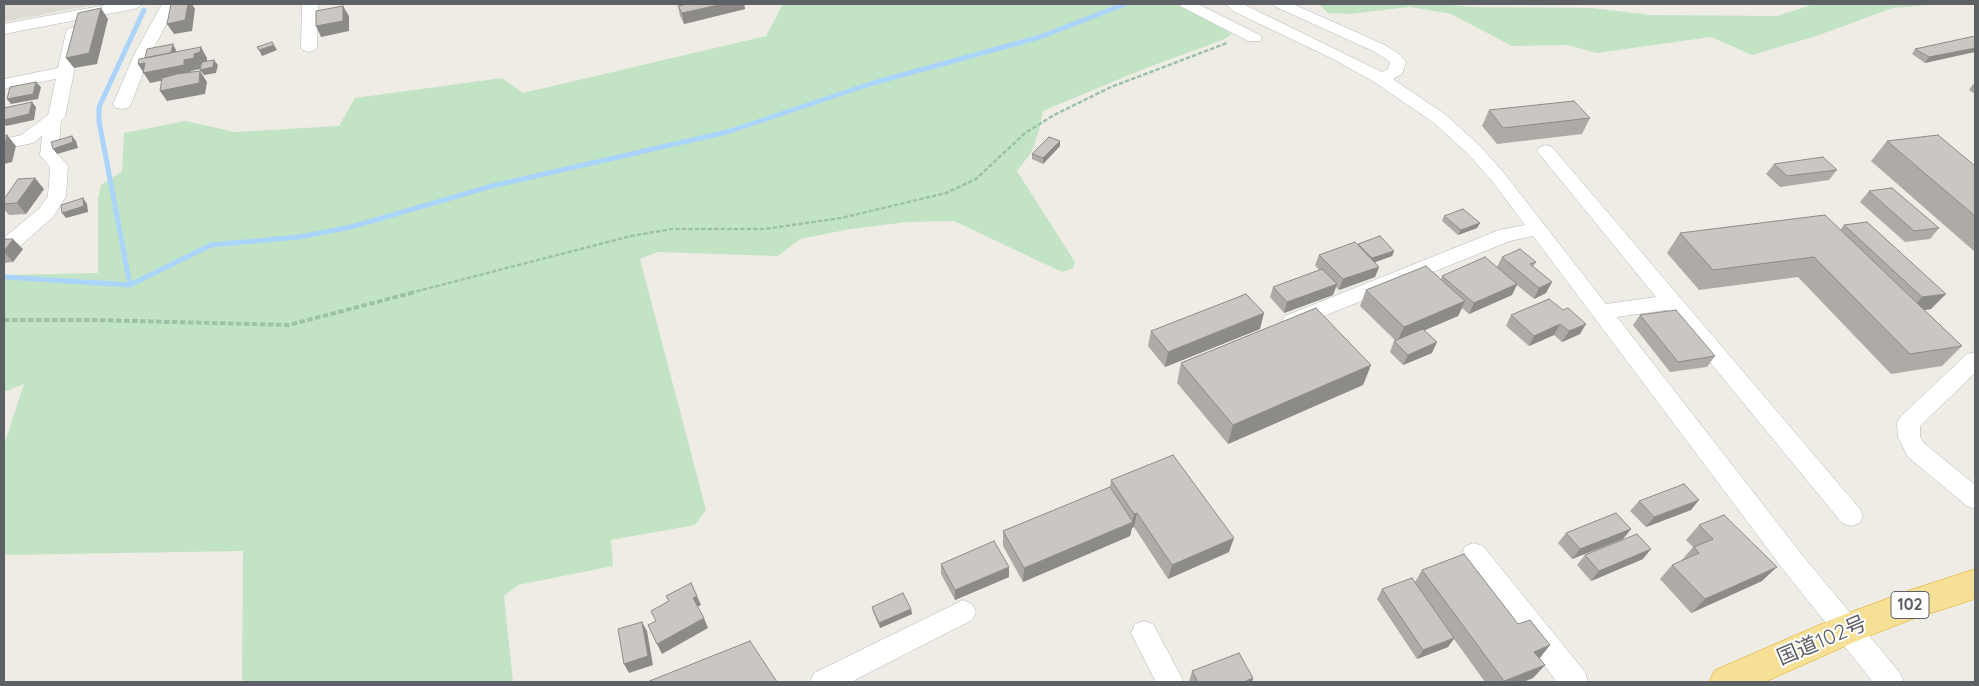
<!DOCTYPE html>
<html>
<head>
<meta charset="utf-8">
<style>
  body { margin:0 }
  #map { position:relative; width:1979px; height:686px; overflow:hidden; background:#eeece5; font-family:Quicksand,sans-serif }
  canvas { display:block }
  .frame { position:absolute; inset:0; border:5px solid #5d6064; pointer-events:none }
</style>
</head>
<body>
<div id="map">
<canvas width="1979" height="686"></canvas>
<div class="frame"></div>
</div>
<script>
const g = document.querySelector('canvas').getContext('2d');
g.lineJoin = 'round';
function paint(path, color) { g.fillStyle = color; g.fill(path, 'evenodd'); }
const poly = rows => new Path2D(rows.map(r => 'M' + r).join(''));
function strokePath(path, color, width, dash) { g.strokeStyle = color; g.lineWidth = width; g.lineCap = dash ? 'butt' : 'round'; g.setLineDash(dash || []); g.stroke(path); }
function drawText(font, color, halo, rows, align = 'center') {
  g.font = font + ' Quicksand,"Noto Sans JP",sans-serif'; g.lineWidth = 4; g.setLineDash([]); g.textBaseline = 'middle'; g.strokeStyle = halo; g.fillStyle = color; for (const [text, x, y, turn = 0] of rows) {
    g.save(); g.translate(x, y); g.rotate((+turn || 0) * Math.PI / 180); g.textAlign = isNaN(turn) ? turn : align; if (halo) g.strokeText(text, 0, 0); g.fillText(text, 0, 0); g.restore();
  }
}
const education = poly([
  [4,4,98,4,4,22]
]);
const green = poly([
  [783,4,1177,4,1232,34,1223,40,1146,68,1043,111,1039,131,1031,153,1017,171,1075,262,1073,268,1062,272,954,221,907,222,851,229,800,239,778,256,658,252,640,259,706,510,695,525,611,540,613,566,518,585,504,596,513,682,242,682,243,551,4,555,4,445,24,384,4,392,4,275,98,273,98,199,101,185,122,171,124,133,186,121,235,132,339,126,355,98,502,78,523,93,766,36],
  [1319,4,1443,4,1471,7,1592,8,1650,15,1777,16,1814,4,1939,4,1893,8,1819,35,1752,55,1711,37,1597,53,1567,45,1512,46,1451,14,1410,7,1349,14,1328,13]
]);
const stream = poly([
  [4,277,130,285,211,245,299,237,351,227,492,186,727,132,873,83,1040,37,1125,4],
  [130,285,99,121,99,107,144,10]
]);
const pathFar1 = poly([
  [410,293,631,236,672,229,765,229,841,218,946,193,976,179,1025,133,1054,115,1111,87,1227,43]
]);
const path = poly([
  [4,320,95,320,289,325,415,292]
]);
const minor = poly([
  [111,4,142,4,139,7,134,9,4,34,4,24,111,4],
  [162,4,177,4,151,53,131,104,128,108,122,109,116,108,113,104,135,53,162,4],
  [302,4,318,4,317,47,315,50,309,52,303,50,301,47,302,4],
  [1179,4,1198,4,1260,35,1262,38,1260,41,1248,41,1182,7,1179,4],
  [1225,4,1243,4,1382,72,1388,69,1390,63,1386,59,1373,51,1276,7,1273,4,1293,4,1385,45,1398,53,1406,62,1402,74,1393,79,1446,115,1480,146,1504,173,1606,304,1656,297,1537,151,1540,147,1546,145,1552,147,1860,509,1863,516,1860,523,1851,526,1842,523,1667,310,1617,317,1803,556,1900,673,1904,682,1873,682,1785,572,1533,236,1510,241,1299,326,1292,329,1285,326,1282,321,1285,316,1499,230,1525,225,1492,181,1468,154,1434,123,1376,83,1333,59,1235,12,1225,4],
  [74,27,80,29,82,32,65,117,61,121,58,154,68,166,66,196,53,217,20,246,13,248,6,246,4,240,6,236,39,209,48,196,50,167,40,155,42,136,33,143,4,149,4,139,21,135,48,115,56,79,4,89,4,79,58,68,66,32,68,29,74,27],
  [1975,352,1975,373,1920,426,1920,437,1924,443,1975,485,1975,509,1967,506,1908,457,1898,437,1897,423,1900,417,1967,354,1975,352],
  [1474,543,1483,546,1585,672,1588,682,1557,682,1465,562,1462,554,1465,546,1474,543],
  [963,600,972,604,976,612,972,620,851,682,810,682,814,673,963,600],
  [1144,621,1153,624,1184,682,1156,682,1131,633,1135,624,1144,621]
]);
const highway = poly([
  [1975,569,1975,599,1910,620,1859,640,1765,682,1709,682,1715,670,1835,618,1907,591,1975,569]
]);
const wall = poly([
  [687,4,744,4,745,9,684,24,680,16,678,6],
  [1975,36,1925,63,1912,54,1915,49],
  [1973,84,1975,84,1975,94,1969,90],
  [1489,110,1590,118,1582,134,1497,144,1482,126],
  [1887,141,1975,166,1975,252,1871,161],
  [1060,146,1043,164,1032,159,1032,154],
  [1774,164,1837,170,1829,180,1780,187,1766,174],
  [44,189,26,214,9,215,4,209,4,199],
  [1869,191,1939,228,1930,239,1905,242,1860,202],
  [1444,216,1480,223,1477,228,1458,235,1442,221],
  [1867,222,1931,309,1924,310,1962,346,1942,366,1891,374,1798,277,1699,290,1667,253,1680,233,1840,230,1844,225],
  [4,239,23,249,13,262,4,263],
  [1358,244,1394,251,1392,256,1375,262,1379,267,1375,277,1339,290,1336,287,1333,295,1284,313,1270,297,1273,287,1319,270,1315,265,1319,255,1358,245],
  [1502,257,1536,262,1533,267,1552,282,1546,293,1534,299,1517,285,1512,295,1469,314,1462,308,1458,316,1425,330,1432,353,1403,365,1390,352,1394,341,1396,341,1360,306,1366,290,1441,279,1442,276,1497,267],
  [1549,299,1580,334,1562,342,1554,335,1529,346,1506,326,1511,315],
  [1640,315,1715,356,1707,367,1670,372,1633,325],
  [1260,329,1165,367,1148,346,1151,331],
  [1181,363,1371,365,1363,385,1228,444,1177,383],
  [1111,480,1229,552,1168,579,1134,527,1132,528,1130,536,1023,582,1003,546,1003,531,1110,488],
  [1639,501,1691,510,1646,527,1630,511],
  [1699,525,1762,581,1691,613,1660,579,1672,565,1681,561,1693,547,1686,540],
  [1631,529,1623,539,1572,559,1558,543,1566,533],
  [1585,555,1643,559,1591,581,1577,565],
  [941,564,1009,577,955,600,941,574],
  [1422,570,1518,624,1550,645,1539,658,1545,665,1533,678,1523,682,1485,682,1454,639,1448,647,1417,659,1377,599,1382,589,1415,582],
  [872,607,911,609,912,614,880,628,873,612],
  [1192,671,1253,678,1252,682,1189,682]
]);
const shadedWall = poly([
  [188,4,192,4,195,9,192,31,174,34,167,24],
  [723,4,744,4,745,9,684,24,682,13],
  [343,6,349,16,349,31,321,37,316,26],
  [101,8,108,19,97,64,74,68,66,58],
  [173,44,176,50,174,61,148,66],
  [274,45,277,50,262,56,259,50],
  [201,47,207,58,207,63,201,64,200,69,191,71,190,75,150,83,138,64,145,63,184,60,194,54],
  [1975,48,1975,52,1925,63,1929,57],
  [214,60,218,65,216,73,204,75,200,70],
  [200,71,207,82,205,94,167,101,160,91],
  [36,82,41,87,38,99,11,104,7,99],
  [32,102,36,107,34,120,6,126,4,123,4,120],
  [7,135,16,146,12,162,4,164,4,147],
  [72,136,76,141,78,148,57,154,53,149],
  [1060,141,1060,146,1043,164,1043,158],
  [35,178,44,189,26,214,17,203],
  [83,198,87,204,88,212,66,218,62,213],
  [1480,223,1477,228,1458,235,1461,230],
  [13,239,23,249,13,262,4,252],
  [1394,251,1392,256,1370,264,1372,258],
  [1379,267,1375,277,1339,290,1343,279],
  [1552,282,1546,293,1534,299,1539,288],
  [1337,284,1333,295,1284,313,1287,302],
  [1517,284,1512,295,1469,314,1474,303],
  [1946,294,1931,309,1908,313,1922,297],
  [1465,301,1458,316,1397,342,1404,327],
  [1264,313,1260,329,1165,367,1168,352],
  [1560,324,1554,335,1529,346,1534,336],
  [1586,324,1580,334,1562,342,1569,331],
  [1437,342,1432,353,1403,365,1408,355],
  [1371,365,1363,385,1228,444,1233,425],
  [1699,500,1691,510,1646,527,1654,517],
  [1137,513,1134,527,1132,528,1130,536,1023,582,1024,568,1132,522,1134,514],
  [1631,529,1623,539,1572,559,1580,549],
  [1234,538,1229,552,1168,579,1172,565],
  [1651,549,1643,559,1591,581,1599,571],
  [1009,567,1009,577,955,600,955,590],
  [1777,567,1762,581,1691,613,1705,599],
  [697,596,701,605,697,607,693,598],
  [911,609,912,614,880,628,879,623],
  [704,618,708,628,662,654,657,644],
  [642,622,647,631,653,665,629,673,624,664],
  [1454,638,1448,647,1417,659,1423,650],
  [1550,645,1539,659,1534,652],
  [1545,665,1533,678,1523,682,1503,682],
  [1253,678,1252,682,1244,682]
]);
const building = poly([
  [171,4,188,4,185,20,167,24,171,4],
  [687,4,723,4,682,13,678,6,687,4],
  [343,6,343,21,316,26,316,11,343,6],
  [101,8,89,53,66,58,78,13,101,8],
  [1975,36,1975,48,1929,57,1915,49,1975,36],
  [272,42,274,45,259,50,257,47,272,42],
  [173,44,171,53,145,58,147,49,173,44],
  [201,47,200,52,194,54,194,58,184,60,184,65,143,73,145,63,138,64,139,59,201,47],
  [214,60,213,67,200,70,202,62,214,60],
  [200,71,199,83,160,91,162,78,177,74,200,71],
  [36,82,33,94,7,99,10,87,36,82],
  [1574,101,1590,118,1503,128,1489,110,1574,101],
  [32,102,29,114,4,120,4,108,32,102],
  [7,135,4,147,4,136,7,135],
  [1938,135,1975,166,1975,216,1887,141,1938,135],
  [72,136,73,142,53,149,51,142,72,136],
  [1049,137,1060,141,1043,158,1032,154,1049,137],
  [1823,157,1837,170,1787,176,1774,164,1823,157],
  [35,178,17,203,4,204,4,199,18,179,35,178],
  [1892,188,1939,228,1914,231,1869,191,1892,188],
  [83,198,84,206,62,213,61,205,83,198],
  [1463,209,1480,223,1461,230,1444,216,1463,209],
  [1825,215,1962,346,1910,354,1814,257,1713,270,1680,233,1825,215],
  [1867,222,1946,294,1922,297,1844,225,1867,222],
  [1380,236,1394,251,1372,258,1358,244,1380,236],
  [4,239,13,239,4,251,4,239],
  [1355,242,1379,267,1343,279,1319,255,1355,242],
  [1520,249,1536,262,1530,264,1552,282,1539,288,1502,257,1520,249],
  [1485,257,1517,284,1474,303,1442,276,1485,257],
  [1426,266,1465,301,1404,327,1366,290,1426,266],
  [1322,269,1337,284,1287,302,1273,287,1322,269],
  [1246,294,1264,313,1168,352,1151,331,1246,294],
  [1549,299,1563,310,1568,308,1586,324,1569,331,1560,324,1534,336,1511,315,1549,299],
  [1316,308,1371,365,1233,425,1181,363,1316,308],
  [1676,310,1715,356,1678,362,1640,315,1676,310],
  [1423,329,1437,342,1408,355,1394,341,1423,329],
  [1173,455,1234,538,1172,565,1137,513,1134,514,1111,480,1173,455],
  [1684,484,1699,500,1654,517,1639,501,1684,484],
  [1110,487,1133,522,1024,568,1003,531,1110,487],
  [1616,513,1631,529,1580,549,1566,533,1616,513],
  [1724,515,1777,567,1705,599,1672,565,1699,553,1694,547,1713,539,1699,525,1724,515],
  [1637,534,1651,549,1599,571,1585,555,1637,534],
  [994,541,1009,567,955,590,941,564,994,541],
  [1464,554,1518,624,1530,620,1550,645,1534,652,1545,665,1504,681,1422,570,1464,554],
  [1412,578,1454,638,1423,650,1382,589,1412,578],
  [691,583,697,596,693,598,704,618,657,644,648,625,656,621,651,611,669,601,666,596,691,583],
  [903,593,911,609,879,623,872,607,903,593],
  [642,622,648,656,624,664,618,629,642,622],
  [750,641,777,682,647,682,750,641],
  [1239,653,1253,678,1244,682,1198,682,1192,671,1239,653]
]);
const shields = [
  [1910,605,38]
];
const shieldNames = [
  ["102",1910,605]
];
const nearStreetnames = [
  ["国道102号",1822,641,-23]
];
paint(education, '#dedbd3');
paint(green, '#c3e4c4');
strokePath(stream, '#aad4f9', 5);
strokePath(minor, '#b2b5b9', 1);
strokePath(highway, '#e2a811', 1);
strokePath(pathFar1, '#9bc2a8', 2.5, [4.5, 2]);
strokePath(path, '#9bc2a8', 4, [5.5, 2.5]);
paint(minor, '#fff');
paint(highway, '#f5e095');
paint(wall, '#aeaba7');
paint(shadedWall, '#8d8b88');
paint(building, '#cac7c2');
strokePath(building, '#8d8b88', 1);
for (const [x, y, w] of shields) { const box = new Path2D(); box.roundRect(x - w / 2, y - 13.5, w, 27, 4); g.fillStyle = '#fff'; g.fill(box); strokePath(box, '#5d6064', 1); }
drawText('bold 16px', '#5d6064', null, shieldNames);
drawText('21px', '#5d6064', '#fff', nearStreetnames);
</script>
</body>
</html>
